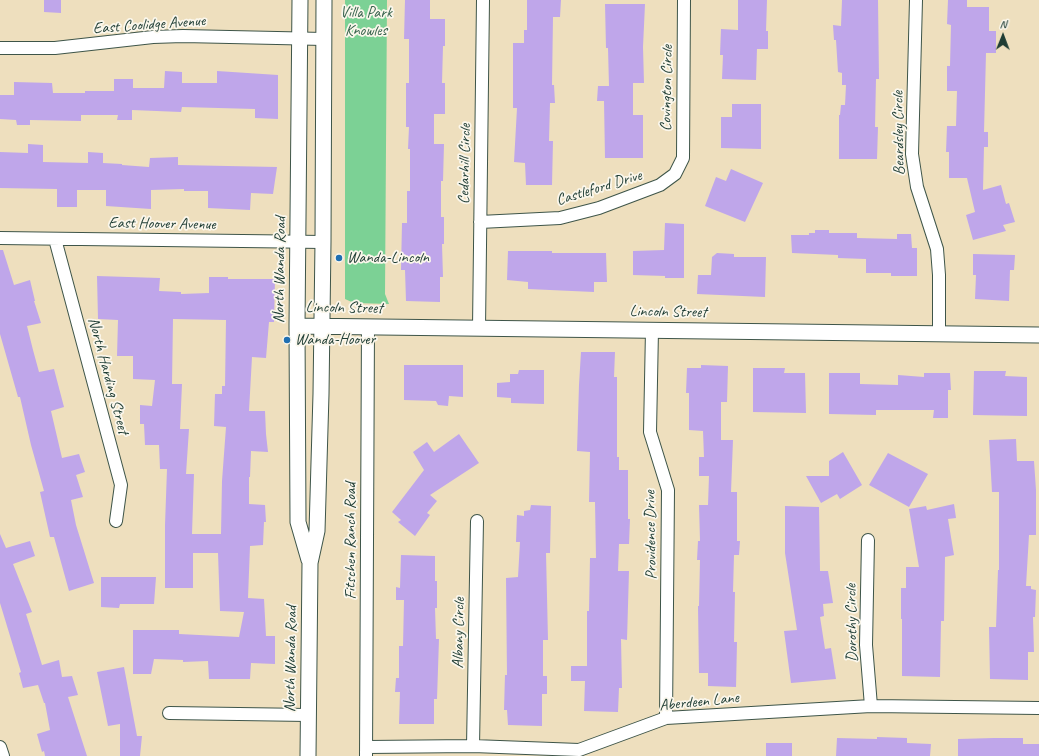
<!DOCTYPE html>
<html>
<head>
<meta charset="utf-8">
<style>
  body { margin:0 }
  #map { position:relative; width:1039px; height:756px; overflow:hidden; background:#eedfbe; font-family:Caveat,sans-serif }
  canvas { display:block }
  .north { position:absolute; left:983px; top:16px; width:40px; height:40px; -webkit-text-stroke:3px #fbf7ec; paint-order:stroke; rotate:1deg; font-size:11px; font-weight:700; line-height:16px; text-align:center; color:#1f3d34 }
  .north::after { content:''; display:block; margin:auto; width:14px; height:18px; background:#1f3d34; clip-path:polygon(50% 0,100% 100%,50% 72%,0 100%) }
</style>
</head>
<body>
<div id="map">
<canvas width="1039" height="756"></canvas>
<div class="north">N</div>
</div>
<script>
const g = document.querySelector('canvas').getContext('2d');
g.lineJoin = 'round';
function paint(path, color) { g.fillStyle = color; g.fill(path, 'evenodd'); }
const poly = rows => new Path2D(rows.map(r => 'M' + r).join(''));
function strokePath(path, color, width, dash) { g.strokeStyle = color; g.lineWidth = width; g.lineCap = dash ? 'butt' : 'round'; g.setLineDash(dash || []); g.stroke(path); }
function drawText(font, color, halo, rows, align = 'center') {
  g.font = font + ' Caveat,sans-serif'; g.lineWidth = 3.5; g.setLineDash([]); g.textBaseline = 'middle'; g.strokeStyle = halo; g.fillStyle = color; for (const [text, x, y, turn = 0] of rows) {
    g.save(); g.translate(x, y); g.rotate((+turn || 0) * Math.PI / 180); g.textAlign = isNaN(turn) ? turn : align; if (halo) g.strokeText(text, 0, 0); g.fillText(text, 0, 0); g.restore();
  }
}
const green = poly([
  [345,0,387,0,385,294,389,304,354,303,345,299]
]);
const building = poly([
  [44,0,61,0,61,13,44,12],
  [405,0,430,0,430,19,445,19,445,46,443,46,442,83,445,83,445,114,434,114,434,144,444,144,443,181,441,181,441,217,444,217,444,244,442,244,443,277,440,277,440,302,406,301,405,270,401,270,402,223,407,223,407,191,410,191,410,149,408,149,409,127,406,127,406,83,409,83,409,39,404,39],
  [527,0,561,0,560,17,553,17,552,85,554,85,555,103,550,103,549,141,553,141,552,185,526,185,525,163,514,162,517,108,513,108,513,43,524,43,524,30,527,30],
  [738,0,767,0,766,31,768,31,768,49,757,49,756,80,722,79,723,55,720,55,721,29,738,30],
  [842,0,878,0,879,79,876,79,875,127,878,127,877,159,839,159,839,115,840,115,841,105,845,105,846,85,842,85,842,73,838,72,836,40,834,40,833,25,841,26],
  [948,0,967,0,967,7,989,7,989,31,996,31,996,53,986,53,984,132,988,132,988,147,984,147,983,190,1001,185,1006,204,1009,203,1015,222,1003,225,1006,231,973,240,966,215,975,212,967,178,949,178,949,152,946,152,947,126,956,126,957,91,947,91,947,66,950,66,951,25,947,24],
  [605,4,645,4,643,47,644,83,633,83,633,115,643,115,643,158,605,158,604,101,597,101,598,86,609,86,608,48,606,48],
  [165,71,182,72,182,83,217,83,217,71,278,75,278,119,255,118,255,109,182,107,181,112,132,110,132,120,117,120,118,115,81,115,81,121,30,120,30,125,17,125,16,120,0,119,0,95,14,95,14,82,52,83,53,93,85,93,85,91,114,91,114,79,133,79,133,88,164,88],
  [732,104,761,104,761,149,721,148,721,117,732,117],
  [28,144,43,145,43,162,88,163,88,152,103,153,103,163,122,164,122,165,149,167,150,158,178,157,178,165,277,167,273,194,251,193,250,210,208,208,208,191,184,191,184,189,151,190,151,209,106,206,106,190,77,190,77,207,57,207,57,189,0,188,0,152,28,153],
  [731,169,763,183,745,222,705,206,716,177,726,181],
  [665,223,684,224,684,278,665,278,665,276,633,275,633,251,664,250],
  [815,230,829,230,829,233,857,233,857,238,897,239,897,234,911,234,912,248,917,248,917,276,891,276,891,273,866,273,866,259,838,258,838,255,792,253,791,235,809,235,809,233,815,233],
  [0,250,3,250,14,285,30,280,35,301,34,301,41,323,27,326,33,350,39,372,54,369,64,407,51,411,62,458,79,454,85,472,76,475,83,497,71,500,76,525,94,583,69,591,54,537,50,537,40,492,44,491,31,445,20,397,18,397,0,334],
  [508,251,552,251,552,253,606,253,607,282,594,282,594,292,528,289,528,282,507,280],
  [717,253,734,254,734,257,766,257,765,297,697,294,698,275,711,275,712,257],
  [973,254,1015,255,1014,270,1010,270,1009,301,975,299,976,275,973,275],
  [97,276,160,278,159,291,181,292,181,294,209,293,209,277,228,277,228,279,275,279,274,322,269,322,266,358,252,357,249,411,265,411,266,434,268,452,251,451,250,477,249,477,249,504,265,505,266,522,264,522,263,545,250,546,248,598,264,599,266,636,275,636,275,664,251,663,250,679,209,679,208,661,183,662,183,660,154,659,151,674,133,674,133,630,179,630,179,634,239,637,244,612,220,611,218,553,193,553,193,588,165,588,165,525,167,469,160,469,159,445,145,445,144,424,140,424,140,405,152,406,155,380,133,379,133,356,117,356,118,320,98,319],
  [173,319,226,320,225,386,222,386,222,394,215,394,214,426,226,427,222,481,221,534,192,534,194,474,186,474,189,429,180,429,182,384,172,384],
  [581,352,615,352,614,377,617,377,617,457,619,457,619,470,628,470,628,519,630,519,629,544,619,544,618,571,629,571,627,640,621,639,622,688,619,688,618,712,584,711,585,681,571,681,571,666,587,666,587,611,589,611,590,558,596,558,595,502,589,502,590,452,577,451,579,385],
  [404,365,463,365,463,397,449,396,448,406,438,405,436,401,404,400],
  [701,365,728,366,727,402,721,402,721,440,733,440,731,492,737,492,737,541,740,541,739,555,734,555,733,592,735,592,734,642,737,642,736,687,708,686,708,673,699,673,698,606,699,606,700,560,697,560,698,541,700,541,699,505,708,505,709,476,699,476,699,457,704,457,703,431,689,430,689,393,686,393,687,368,701,368],
  [753,368,785,368,784,373,805,373,806,413,753,412],
  [519,370,544,370,544,404,511,403,511,398,497,397,497,383,510,382,510,374,518,374],
  [974,371,1006,371,1005,376,1027,377,1027,416,973,415],
  [829,373,860,373,860,384,898,385,898,375,924,377,924,373,950,373,951,390,948,390,948,418,933,418,934,410,876,410,876,415,829,414],
  [459,434,479,463,430,495,437,501,427,513,430,515,415,536,398,522,401,520,392,512,424,470,413,452,427,442,434,452],
  [1016,439,1017,461,1034,461,1036,490,1036,535,1029,535,1026,586,1031,586,1031,589,1036,590,1035,617,1033,617,1034,652,1028,652,1028,680,990,679,989,627,996,627,998,570,999,570,999,492,992,492,989,440],
  [843,452,862,485,840,499,837,494,821,503,806,476,829,476,829,461],
  [888,453,928,474,909,507,869,485],
  [954,504,956,518,948,519,954,555,945,557,944,621,941,621,940,677,902,676,902,619,901,619,901,588,906,588,906,567,919,567,909,509,926,506,927,510],
  [531,505,551,506,550,553,546,553,548,640,543,640,543,676,547,676,547,694,542,694,542,726,508,725,507,710,504,710,505,675,507,675,506,578,518,577,520,542,516,542,517,515,524,516,524,511,530,510],
  [785,506,819,507,820,571,828,571,833,603,823,604,824,616,820,617,825,649,831,648,836,679,791,683,784,631,797,630,785,553],
  [0,534,6,548,30,541,35,556,13,564,32,612,26,614,42,665,59,660,62,677,72,676,78,695,68,697,87,756,45,756,44,751,42,752,37,734,50,730,45,703,44,703,38,685,23,688,19,673,21,672,0,603],
  [401,555,435,556,435,581,437,581,437,608,435,608,436,639,439,639,437,699,434,699,434,724,399,724,400,692,395,692,396,678,399,678,399,646,403,646,404,600,396,600,396,587,400,588],
  [101,577,156,577,154,604,120,604,119,608,101,607],
  [124,667,137,736,142,736,140,756,120,756,120,724,108,726,97,672],
  [877,737,907,738,907,743,931,744,930,756,836,756,837,738,877,739],
  [994,738,1023,738,1023,744,1039,744,1039,756,958,756,958,739],
  [766,743,792,743,792,756,766,756]
]);
const minor = poly([
  [916,0,912,154,917,187,937,249,939,275,939,333],
  [0,48,55,48,153,37,183,36,324,39],
  [480,222,560,218,599,208,660,185,675,174,683,158,684,0],
  [0,238,323,242],
  [55,239,121,485,116,521],
  [479,328,483,0],
  [652,330,650,432,668,490,666,718],
  [868,540,866,645,871,706],
  [169,713,308,715],
  [473,746,477,521],
  [0,747,3,756],
  [367,747,473,746,579,750,666,718,871,706,1039,708],
  [366,756,368,326]
]);
const tertiary = poly([
  [300,0,297,326,298,522,309,560],
  [297,326,1039,335],
  [308,756,310,563,317,531,321,394,323,242,324,0]
]);
const markers = [
  [339,258,4,"#1f6fb2"],
  [287,340,4,"#1f6fb2"]
];
const parkNames = [
  ["Villa Park",366,13],
  ["Knowles",366,31]
];
const streetNames = [
  ["East Coolidge Avenue",149,25,-4],
  ["Covington Circle",667,88,-89],
  ["Beardsley Circle",899,133,-91],
  ["Cedarhill Circle",465,164,-89],
  ["Castleford Drive",599,188,-17],
  ["East Hoover Avenue",162,224,1],
  ["North Wanda Road",280,270,-89],
  ["Lincoln Street",344,308,1],
  ["Lincoln Street",668,312,1],
  ["North Harding Street",108,376,75],
  ["Providence Drive",651,535,-91],
  ["Fitschen Ranch Road",351,541,-90],
  ["Dorothy Circle",852,623,-91],
  ["Albany Circle",459,633,-89],
  ["North Wanda Road",291,659,-89],
  ["Aberdeen Lane",699,702,-6]
];
const poiNames = [
  ["Wanda-Lincoln",347,258],
  ["Wanda-Hoover",295,340]
];
paint(green, '#7cd195');
paint(building, '#bfa6ea');
strokePath(minor, '#3e5549', 14);
strokePath(tertiary, '#3e5549', 17);
strokePath(minor, '#fff', 12);
strokePath(tertiary, '#fff', 15);
for (const [x, y, r, color] of markers) { const dot = new Path2D(); dot.arc(x, y, r, 0, 2 * Math.PI); g.fillStyle = color; g.fill(dot); strokePath(dot, '#fbf7ec', 1.5); }
drawText('16px', '#36624c', '#fbf7ec', parkNames);
drawText('16px', '#1f3d34', '#fbf7ec', streetNames);
drawText('16px', '#1f3d34', '#fbf7ec', poiNames, 'left');
</script>
</body>
</html>
